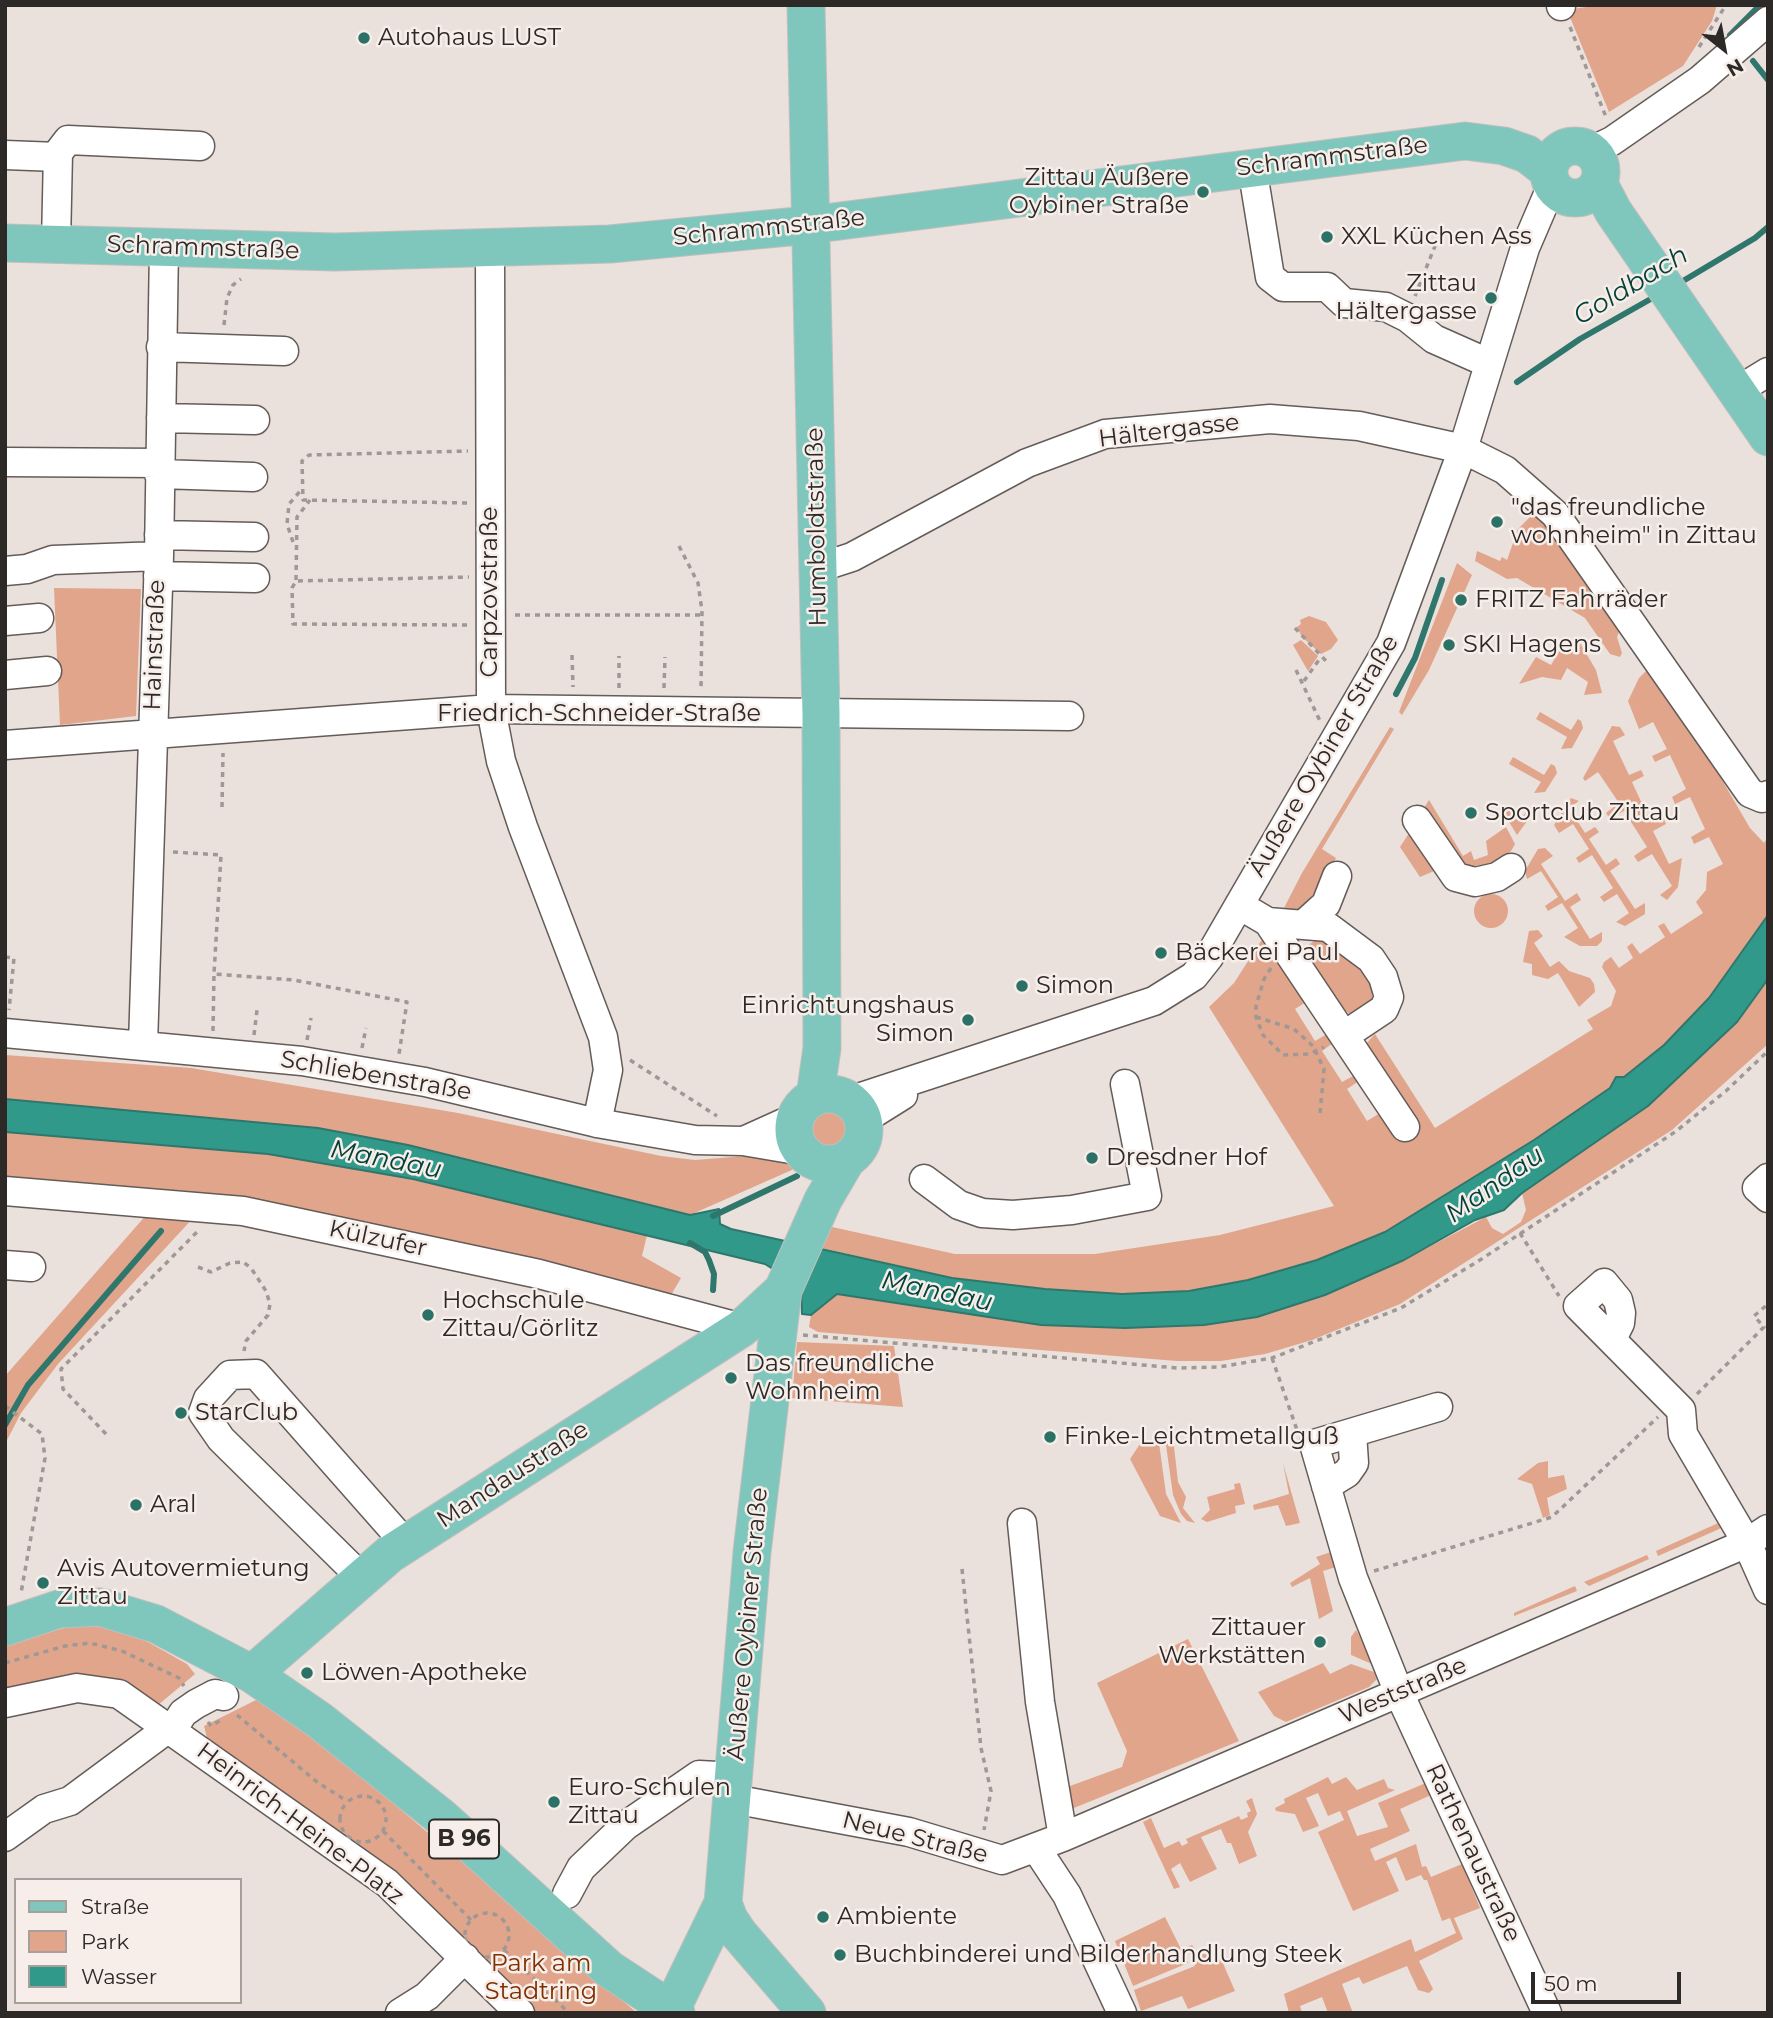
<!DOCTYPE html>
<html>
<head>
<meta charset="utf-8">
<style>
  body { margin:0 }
  #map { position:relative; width:1773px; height:2018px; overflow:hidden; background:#eae0dc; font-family:Montserrat,sans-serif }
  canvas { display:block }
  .frame { position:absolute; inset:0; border:7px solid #2c2927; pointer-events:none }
  .legend { position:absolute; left:14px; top:1878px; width:228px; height:126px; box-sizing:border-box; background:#f7ede9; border:2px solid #a69f9b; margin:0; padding:9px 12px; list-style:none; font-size:21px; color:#2c2927 }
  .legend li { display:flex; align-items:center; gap:14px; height:35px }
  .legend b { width:35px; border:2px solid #a69f9b }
  .north { position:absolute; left:1689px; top:14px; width:70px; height:70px; -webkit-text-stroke:5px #f7ede9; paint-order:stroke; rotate:149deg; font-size:19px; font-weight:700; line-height:28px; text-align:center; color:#2c2927 }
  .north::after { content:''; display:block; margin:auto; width:24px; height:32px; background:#2c2927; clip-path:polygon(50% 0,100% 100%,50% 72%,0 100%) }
  .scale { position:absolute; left:1531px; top:1972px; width:150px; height:32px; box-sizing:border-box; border:4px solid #2c2927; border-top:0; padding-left:9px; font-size:21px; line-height:24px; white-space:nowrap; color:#2c2927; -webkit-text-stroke:5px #f7ede9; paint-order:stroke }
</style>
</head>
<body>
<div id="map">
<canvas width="1773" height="2018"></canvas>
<div class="frame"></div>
<ul class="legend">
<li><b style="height:9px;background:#7fc7bd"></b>Straße</li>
<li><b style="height:19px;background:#e0a58b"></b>Park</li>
<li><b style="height:19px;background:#30998a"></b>Wasser</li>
</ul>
<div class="north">N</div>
<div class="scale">50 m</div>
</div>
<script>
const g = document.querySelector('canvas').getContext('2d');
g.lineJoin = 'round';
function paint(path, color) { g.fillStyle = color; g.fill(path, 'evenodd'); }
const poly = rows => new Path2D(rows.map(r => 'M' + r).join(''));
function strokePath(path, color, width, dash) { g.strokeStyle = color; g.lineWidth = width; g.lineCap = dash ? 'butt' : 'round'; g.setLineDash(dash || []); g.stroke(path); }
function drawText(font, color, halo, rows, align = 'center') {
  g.font = font + ' Montserrat,sans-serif'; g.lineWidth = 5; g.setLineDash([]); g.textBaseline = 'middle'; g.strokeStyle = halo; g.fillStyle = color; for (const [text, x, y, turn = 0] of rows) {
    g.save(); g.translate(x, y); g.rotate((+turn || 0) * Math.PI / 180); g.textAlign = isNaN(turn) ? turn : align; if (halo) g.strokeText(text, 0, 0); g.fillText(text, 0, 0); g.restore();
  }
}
const green = poly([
  [1599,5,1717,5,1712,21,1683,66,1609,112,1567,10],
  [1535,512,1547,523,1619,632,1617,637,1622,653,1620,657,1610,654,1585,618,1517,578,1507,579,1475,561,1477,551,1500,561,1502,557,1507,560,1518,529],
  [1457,563,1472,575,1429,670,1402,715,1399,712],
  [54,588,141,589,136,716,60,725],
  [1309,616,1326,622,1338,640,1331,649,1321,654,1302,637,1297,627,1301,624,1300,620],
  [1577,638,1596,670,1602,693,1584,695,1588,682,1567,668,1561,680,1542,677,1519,684,1536,657,1551,665,1560,650],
  [1301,640,1318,656,1308,671,1293,645],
  [1656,667,1750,828,1764,843,1768,837,1768,915,1709,998,1664,1045,1624,1077,1616,1077,1610,1088,1534,1140,1385,1232,1317,1260,1248,1280,1189,1291,1122,1294,1045,1289,952,1278,822,1248,832,1227,955,1254,1095,1254,1220,1235,1334,1206,1209,1007,1234,983,1263,938,1306,1002,1295,1009,1315,1041,1327,1034,1333,1043,1322,1051,1342,1082,1355,1075,1359,1081,1347,1089,1367,1121,1380,1113,1366,1044,1375,1034,1435,1128,1593,1029,1587,1020,1611,1006,1616,991,1602,967,1604,962,1611,957,1619,968,1633,958,1627,947,1632,943,1640,954,1665,937,1658,926,1664,923,1671,934,1703,913,1696,902,1706,890,1707,872,1723,864,1709,837,1694,844,1691,837,1705,829,1690,797,1675,804,1672,797,1686,789,1670,755,1655,762,1652,756,1667,749,1653,722,1639,729,1628,701,1639,678,1646,671],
  [1540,712,1571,730,1578,719,1581,721,1583,728,1572,748,1561,749,1567,737,1536,719],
  [1612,726,1620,727,1625,735,1613,741,1629,775,1641,770,1644,776,1632,782,1651,823,1663,817,1666,824,1653,831,1669,864,1682,858,1678,887,1667,900,1660,895,1672,886,1652,854,1638,862,1634,856,1647,847,1624,811,1610,819,1606,813,1619,803,1598,772,1585,781,1583,778],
  [1390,727,1394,729,1322,849,1336,858,1323,883,1300,909,1283,910,1302,873],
  [1513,757,1544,775,1551,764,1555,766,1557,773,1545,792,1534,793,1541,782,1509,764],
  [1571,798,1579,801,1569,808,1585,833,1595,827,1599,832,1589,839,1606,865,1616,858,1620,864,1610,871,1635,909,1645,903,1645,914,1625,926,1616,922,1629,913,1617,894,1604,902,1600,897,1613,888,1592,855,1579,863,1576,858,1589,849,1573,824,1559,833,1554,825],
  [1429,800,1463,856,1471,851,1474,860,1488,855,1486,841,1506,827,1515,844,1511,851,1497,863,1466,867,1420,814],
  [1529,808,1533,813,1517,835,1503,812,1508,809,1521,819],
  [1413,827,1437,863,1434,871,1420,877,1400,847],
  [1545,848,1553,856,1541,864,1565,901,1577,893,1581,900,1570,907,1590,939,1602,932,1602,941,1597,946,1580,946,1564,937,1578,928,1562,903,1548,911,1545,906,1558,897,1541,871,1527,879,1525,871,1538,849],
  '1474 911a17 17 0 1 1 34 0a17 17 0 1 1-34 0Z',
  [1538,930,1543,936,1534,943,1550,967,1559,961,1569,971,1590,978,1594,984,1595,992,1579,1007,1558,973,1548,979,1532,975,1532,964,1523,962,1529,931],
  [1316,940,1322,940,1365,968,1372,987,1372,1001,1351,1015,1328,997,1304,956,1305,947],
  [1768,979,1768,1044,1672,1130,1400,1304,1312,1340,1265,1354,1221,1361,1177,1361,818,1332,809,1327,811,1315,837,1294,1041,1325,1125,1328,1204,1325,1257,1317,1325,1295,1404,1260,1486,1217,1492,1228,1503,1234,1521,1222,1526,1210,1522,1193,1648,1106,1737,1022],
  [5,1055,191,1068,458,1113,661,1156,695,1160,758,1155,785,1162,794,1169,690,1215,408,1145,318,1128,5,1099],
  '809 1129a20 20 0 1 1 40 0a20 20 0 1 1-40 0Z',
  [5,1132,268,1154,413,1179,647,1235,642,1256,681,1278,671,1295,5,1182],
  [148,1213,195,1216,58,1364,21,1413,5,1444,5,1376],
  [797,1342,894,1346,903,1407,792,1398],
  [1173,1438,1178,1482,1186,1497,1183,1508,1195,1523,1187,1521,1181,1514,1173,1495,1166,1445,1166,1439],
  [1159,1443,1166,1494,1181,1523,1160,1516,1130,1459,1140,1444],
  [1548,1461,1548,1478,1564,1475,1567,1489,1547,1498,1550,1515,1543,1518,1532,1484,1517,1479,1538,1463],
  [1283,1463,1300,1523,1286,1526,1278,1505,1254,1510,1253,1505,1289,1494],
  [1240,1483,1245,1504,1235,1506,1236,1513,1207,1522,1201,1519,1210,1510,1207,1497,1235,1489,1234,1484],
  [1725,1520,1727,1525,1717,1530,1658,1556,1656,1551],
  [1331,1552,1336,1567,1323,1571,1333,1611,1319,1619,1310,1578,1292,1587,1290,1583,1320,1564,1316,1557],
  [1647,1555,1649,1559,1589,1586,1584,1582],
  [1575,1586,1577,1591,1514,1616,1514,1613],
  [70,1626,93,1626,117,1630,148,1642,187,1664,195,1674,151,1711,5,1694,5,1646],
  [1356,1630,1359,1635,1372,1664,1351,1655,1351,1637],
  [1188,1639,1239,1741,1069,1810,1070,1786,1122,1767,1127,1751,1097,1683],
  [1323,1663,1330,1674,1351,1664,1374,1672,1377,1679,1369,1687,1286,1722,1274,1716,1258,1692],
  [266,1695,460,1860,637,2013,527,2013,208,1742,204,1726],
  [1328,1777,1332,1784,1346,1777,1357,1790,1384,1779,1388,1788,1395,1790,1347,1811,1357,1836,1388,1827,1378,1803,1426,1783,1431,1795,1400,1809,1410,1831,1370,1849,1375,1861,1416,1844,1422,1867,1426,1866,1431,1877,1462,1864,1480,1908,1454,1918,1463,1939,1419,1961,1433,1989,1429,1993,1418,1990,1407,1966,1363,1984,1359,1977,1342,1984,1353,2013,1328,2013,1322,1997,1300,2006,1302,2013,1289,2013,1284,1994,1411,1939,1415,1952,1456,1933,1450,1918,1442,1921,1427,1880,1424,1880,1421,1875,1406,1881,1396,1857,1386,1862,1399,1891,1353,1911,1318,1832,1344,1820,1340,1811,1328,1816,1318,1793,1306,1798,1319,1826,1303,1832,1295,1814,1276,1811,1275,1808,1285,1803,1284,1799],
  [1252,1798,1257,1814,1248,1832,1257,1856,1239,1864,1231,1843,1227,1843,1221,1829,1201,1837,1217,1869,1190,1882,1180,1863,1171,1869,1180,1887,1174,1889,1143,1822,1151,1818,1164,1848,1179,1841,1182,1846,1188,1843,1186,1839,1239,1816,1241,1820,1248,1817,1247,1813,1251,1811,1246,1801],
  [1165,1917,1188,1963,1133,1986,1115,1941],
  [1192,1945,1198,1954,1207,1954,1214,1950,1218,1952,1235,1991,1188,2009,1182,1996,1141,2011,1134,1990,1195,1966,1187,1947]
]);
const water = poly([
  [1768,915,1768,979,1737,1022,1648,1106,1522,1193,1504,1210,1475,1220,1404,1260,1325,1295,1257,1317,1204,1325,1125,1328,1041,1325,837,1294,811,1315,802,1314,801,1287,765,1264,413,1179,268,1154,5,1132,5,1099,318,1128,408,1145,690,1215,719,1209,720,1224,731,1229,952,1278,1045,1289,1122,1294,1189,1291,1248,1280,1317,1260,1385,1232,1534,1140,1610,1088,1616,1077,1624,1077,1664,1045,1709,998,1768,915]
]);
const stream = poly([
  [1730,35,1760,5],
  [1753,61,1768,80],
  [1678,284,1755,238,1768,227],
  [1517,382,1580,339,1656,296],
  [1396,694,1415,658,1442,580],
  [713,1216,797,1176],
  [690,1243,705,1252,709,1260,714,1274,713,1290],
  [5,1425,28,1385,161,1231]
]);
const path = poly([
  [1570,27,1606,117],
  [1699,47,1726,5],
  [1415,296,1435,246],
  [224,325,227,298,233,285,241,279],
  [467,503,303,500,302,461,309,455,468,451],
  [293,542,287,524,289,504,302,489],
  [679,546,698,583,702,611,701,689],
  [296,580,297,517,310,500],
  [515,615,702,615],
  [467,625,293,624,292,588,296,581,469,577],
  [1295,628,1327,662],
  [572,655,573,687],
  [1296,670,1320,721],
  [1304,681,1321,657],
  [619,688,619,656],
  [664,688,665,657],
  [222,807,223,753],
  [173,852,221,855,214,974,294,980,407,1002,399,1054],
  [5,957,14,958,9,1010],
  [1271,968,1264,979,1256,1006,1256,1017,1263,1035,1283,1055,1309,1054,1324,1047],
  [1256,1017,1294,1029,1313,1046,1324,1069,1320,1114],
  [213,1031,214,974],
  [254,1035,257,1010],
  [307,1040,311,1018],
  [362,1048,366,1028],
  [630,1060,717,1116],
  [1520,1233,1559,1296],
  [198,1267,211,1272,230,1263,243,1262,251,1268,266,1291,270,1304,268,1315,246,1341,244,1351],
  [803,1335,1177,1368,1219,1367,1272,1358,1401,1308,1480,1260,1675,1132,1726,1091,1768,1051],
  [1272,1358,1297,1430],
  [1697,1394,1764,1327,1754,1316,1768,1304],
  [5,1406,42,1434,45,1458,21,1593],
  [106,1434,63,1389,61,1369,198,1231],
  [962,1569,981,1748,991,1791,984,1830],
  [1374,1571,1552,1517,1658,1417],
  [5,1663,65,1646,90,1643,122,1651,179,1678,184,1686],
  [237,1715,317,1782,347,1801],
  [208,1722,211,1726,221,1720],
  '340 1819a23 23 0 1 1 46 0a23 23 0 1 1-46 0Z',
  [383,1831,471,1920],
  '465 1935a22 22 0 1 1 44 0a22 22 0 1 1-44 0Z',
  [504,1950,569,2013]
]);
const minor = poly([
  [1561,5,1561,6],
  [1591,151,1612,141,1700,80,1768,21],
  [5,155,58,157],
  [1252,167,1270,277,1283,287,1327,287,1344,303,1386,307,1408,318,1434,339,1488,363],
  [56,244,58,153,68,140,200,146],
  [490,250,491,709,501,761,523,827,603,1037,608,1070,597,1123],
  [161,347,284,351],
  [1737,391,1768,372],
  [161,418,255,420],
  [5,462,160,463],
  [159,474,253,477],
  [159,535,254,537],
  [818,568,852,557,1027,463,1105,434,1270,419,1359,426,1463,449,1505,470,1555,514,1750,793,1762,798,1768,795],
  [5,571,27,569,53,560,159,556],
  [158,576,255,578],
  [5,621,39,618],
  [5,675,47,671],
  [5,745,491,709,1069,716],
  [1417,820,1456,877,1475,882,1497,877,1511,868],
  [1239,905,1268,922,1328,927,1371,959,1383,977,1389,997,1384,1009,1345,1035],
  [1268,922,1405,1127],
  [1304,924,1326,904,1337,876],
  [5,1033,302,1061,425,1082,597,1123,695,1140,743,1141,802,1151],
  [143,1044,159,556,164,247],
  [849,1101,1154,1001,1194,976,1209,957,1391,643,1463,449,1525,248,1552,185],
  [863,1120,903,1095],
  [746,1140,797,1117],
  [1768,1178,1757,1188,1768,1198],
  [924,1179,959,1205,982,1213,1013,1215,1072,1210,1147,1196,1125,1084],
  [5,1191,243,1211,539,1274,742,1328],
  [5,1265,31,1267],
  [1612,1339,1620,1323,1621,1313,1618,1300,1604,1283,1578,1306,1681,1410,1683,1434,1747,1543,1768,1590],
  [1438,1407,1314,1444,1353,1578,1399,1693,1547,2013],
  [1326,1486,1347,1473,1354,1463,1352,1433],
  [1022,1523,1040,1702,1063,1837],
  [361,1577,221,1439,203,1413,208,1399,230,1375,256,1374,406,1544],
  [5,1703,77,1688,119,1694,387,1883,520,2013],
  [733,1799,909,1832,1002,1860,1063,1837,1747,1543,1768,1529],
  [5,1837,44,1809,70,1801,178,1721,183,1713,196,1704,215,1694,224,1696],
  [1036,1848,1067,1895,1122,2013],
  [567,1894,581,1868,625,1826,699,1775,736,1777],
  [400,2013,427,1996,465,1958]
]);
const major = poly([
  [806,5,821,714,822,1048,815,1097],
  '1549 172a26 26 0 1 1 52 0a26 26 0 1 1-52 0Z',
  [1599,184,1613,211,1768,437],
  [5,243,335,252,610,244,809,225,1465,141,1504,146,1527,154,1549,171],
  '794 1129a35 35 0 1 1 70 0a35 35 0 1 1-70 0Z',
  [5,1627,59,1609,100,1607,156,1624,252,1674,319,1720,441,1817,609,1969,676,2013],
  [252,1674,390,1554,742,1328,783,1290],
  [723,1903,729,1919,739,1934,807,2013],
  [671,2010,723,1903,752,1552,783,1290,823,1200,847,1159]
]);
const markers = [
  [364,38,7,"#2b7166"],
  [1203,192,7,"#2b7166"],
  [1327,237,7,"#2b7166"],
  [1491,298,7,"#2b7166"],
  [1497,522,7,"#2b7166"],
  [1461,600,7,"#2b7166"],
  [1449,645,7,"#2b7166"],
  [1471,813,7,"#2b7166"],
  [1161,953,7,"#2b7166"],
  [1022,986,7,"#2b7166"],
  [968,1020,7,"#2b7166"],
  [1092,1158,7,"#2b7166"],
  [428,1315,7,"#2b7166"],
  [731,1378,7,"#2b7166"],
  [181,1413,7,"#2b7166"],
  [1050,1437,7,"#2b7166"],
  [136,1505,7,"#2b7166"],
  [43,1583,7,"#2b7166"],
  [1320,1642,7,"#2b7166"],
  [307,1673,7,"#2b7166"],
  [554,1802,7,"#2b7166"],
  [823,1917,7,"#2b7166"],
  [840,1955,7,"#2b7166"]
];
const shields = [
  [464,1839,70]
];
const shieldNames = [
  ["B 96",464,1839]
];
const poiNames = [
  ["Autohaus LUST",378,38],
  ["Zittau Äußere",1189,178,"right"],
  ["Oybiner Straße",1189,206,"right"],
  ["XXL Küchen Ass",1341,237],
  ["Zittau",1477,284,"right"],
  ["Hältergasse",1477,312,"right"],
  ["\"das freundliche",1511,508],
  ["wohnheim\" in Zittau",1511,536],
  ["FRITZ Fahrräder",1475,600],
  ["SKI Hagens",1463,645],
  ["Sportclub Zittau",1485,813],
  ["Bäckerei Paul",1175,953],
  ["Simon",1036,986],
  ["Einrichtungshaus",954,1006,"right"],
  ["Simon",954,1034,"right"],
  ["Dresdner Hof",1106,1158],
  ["Hochschule",442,1301],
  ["Zittau/Görlitz",442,1329],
  ["Das freundliche",745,1364],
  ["Wohnheim",745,1392],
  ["StarClub",195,1413],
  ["Finke-Leichtmetallguß",1064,1437],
  ["Aral",150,1505],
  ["Avis Autovermietung",57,1569],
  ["Zittau",57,1597],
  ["Zittauer",1306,1628,"right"],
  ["Werkstätten",1306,1656,"right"],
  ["Löwen-Apotheke",321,1673],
  ["Euro-Schulen",568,1788],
  ["Zittau",568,1816],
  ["Ambiente",837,1917],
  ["Buchbinderei und Bilderhandlung Steek",854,1955]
];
const streetNames = [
  ["Schrammstraße",1332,157,-7],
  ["Schrammstraße",769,228,-6],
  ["Schrammstraße",203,248,2],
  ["Hältergasse",1169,431,-7],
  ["Humboldtstraße",817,527,-91],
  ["Carpzovstraße",490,592,-90],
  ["Hainstraße",155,645,-88],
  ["Friedrich-Schneider-Straße",599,714],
  ["Äußere Oybiner Straße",1324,756,-60],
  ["Schliebenstraße",376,1076,10],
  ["Külzufer",378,1239,12],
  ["Mandaustraße",513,1475,-33],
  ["Äußere Oybiner Straße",748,1624,-85],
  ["Weststraße",1403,1691,-23],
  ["Heinrich-Heine-Platz",300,1824,37],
  ["Neue Straße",915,1838,14],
  ["Rathenaustraße",1473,1853,65]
];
const parkNames = [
  ["Park am",541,1964],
  ["Stadtring",541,1992]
];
const waterNames = [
  ["Goldbach",1631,286,-31],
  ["Mandau",386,1160,11],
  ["Mandau",1495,1185,-35],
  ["Mandau",937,1292,12]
];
paint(green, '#e0a58b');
paint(water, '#30998a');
strokePath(water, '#2f776c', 2);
strokePath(stream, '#2f776c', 6);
strokePath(minor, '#645c58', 31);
strokePath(major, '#c0bfbe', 39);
strokePath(path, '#9f9895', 3.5, [5, 5]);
strokePath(minor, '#fff', 28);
strokePath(major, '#7fc7bd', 37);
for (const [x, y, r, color] of markers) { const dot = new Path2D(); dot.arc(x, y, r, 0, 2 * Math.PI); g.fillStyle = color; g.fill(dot); strokePath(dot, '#f7ede9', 2.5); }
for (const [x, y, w] of shields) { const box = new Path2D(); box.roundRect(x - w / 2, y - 19.5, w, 39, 5); g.fillStyle = '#f7ede9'; g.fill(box); strokePath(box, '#2c2927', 2); }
drawText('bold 23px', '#2c2927', null, shieldNames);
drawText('24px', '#2c2927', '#f7ede9', poiNames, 'left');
drawText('24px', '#2c2927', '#f7ede9', streetNames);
drawText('24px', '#7d2f00', '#f7ede9', parkNames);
drawText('italic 26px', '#02423a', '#f7ede9', waterNames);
</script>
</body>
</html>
